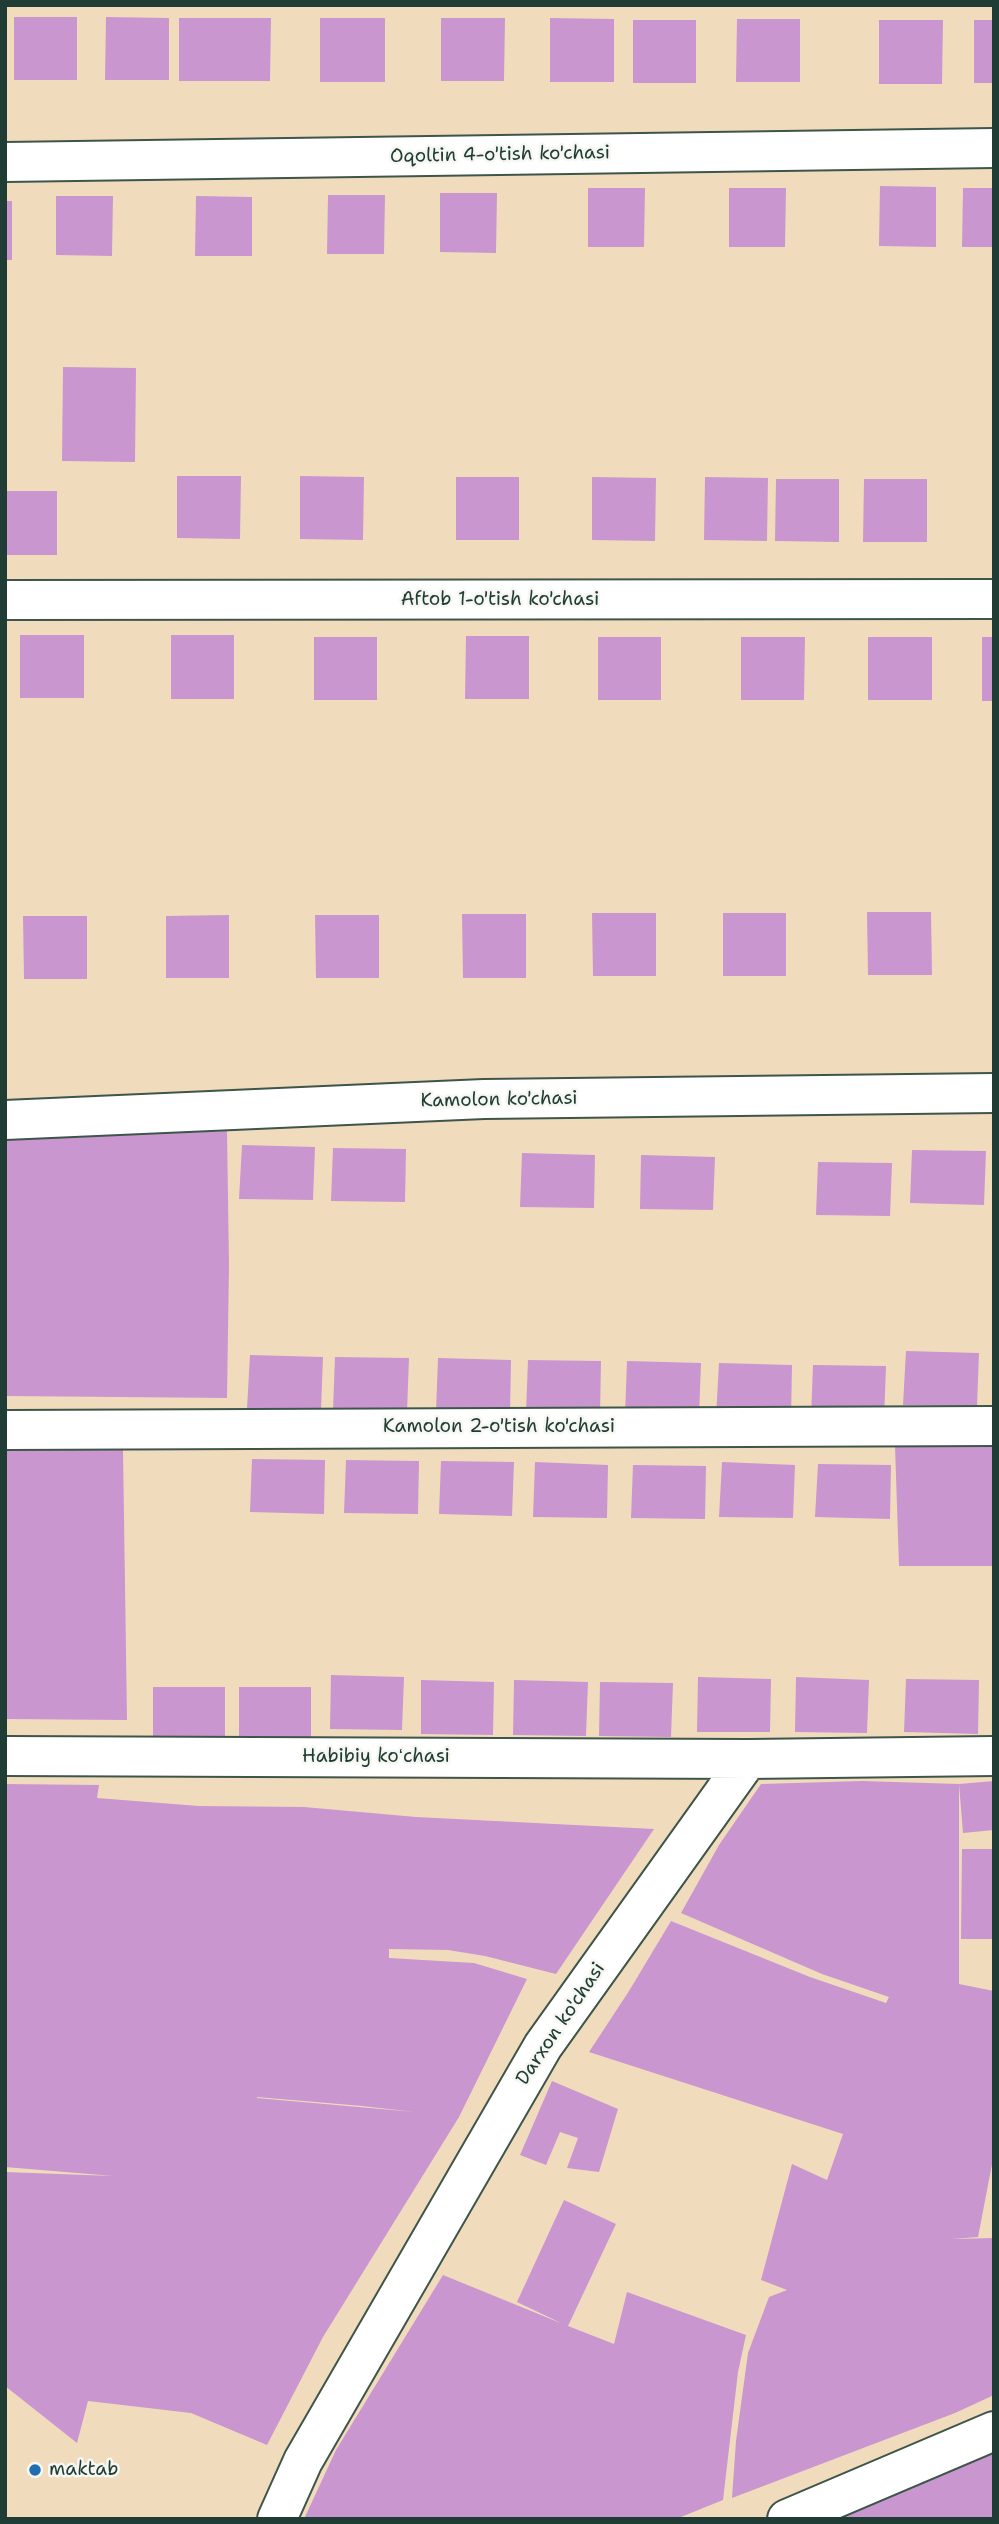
<!DOCTYPE html>
<html>
<head>
<meta charset="utf-8">
<style>
  body { margin:0 }
  #map { position:relative; width:999px; height:2524px; overflow:hidden; background:#f0dcbd; font-family:"Shantell Sans",sans-serif }
  canvas { display:block }
  .frame { position:absolute; inset:0; border:7px solid #1f3d34; pointer-events:none }
</style>
</head>
<body>
<div id="map">
<canvas width="999" height="2524"></canvas>
<div class="frame"></div>
</div>
<script>
const g = document.querySelector('canvas').getContext('2d');
g.lineJoin = 'round';
function paint(path, color) { g.fillStyle = color; g.fill(path, 'evenodd'); }
const poly = rows => new Path2D(rows.map(r => 'M' + r).join(''));
function strokePath(path, color, width, dash) { g.strokeStyle = color; g.lineWidth = width; g.lineCap = dash ? 'butt' : 'round'; g.setLineDash(dash || []); g.stroke(path); }
function drawText(font, color, halo, rows, align = 'center') {
  g.font = font + ' "Shantell Sans",sans-serif'; g.lineWidth = 5; g.setLineDash([]); g.textBaseline = 'middle'; g.strokeStyle = halo; g.fillStyle = color; for (const [text, x, y, turn = 0] of rows) {
    g.save(); g.translate(x, y); g.rotate((+turn || 0) * Math.PI / 180); g.textAlign = isNaN(turn) ? turn : align; if (halo) g.strokeText(text, 0, 0); g.fillText(text, 0, 0); g.restore();
  }
}
const building = poly([
  [14,17,77,17,77,80,14,80],
  [106,17,169,18,169,80,105,80],
  [179,18,271,18,270,81,179,81],
  [320,18,385,18,385,82,320,82],
  [441,18,505,18,504,81,441,81],
  [550,18,614,19,614,82,550,82],
  [737,19,800,19,800,82,736,82],
  [633,20,696,20,696,83,633,83],
  [879,20,943,20,942,84,879,84],
  [974,20,994,20,994,83,974,83],
  [880,186,936,187,936,247,879,246],
  [588,188,645,188,644,247,588,247],
  [729,188,786,188,785,247,729,247],
  [963,188,994,188,994,247,962,247],
  [440,193,497,193,496,253,440,252],
  [328,195,385,195,384,254,327,254],
  [56,196,113,196,112,256,56,255],
  [196,196,252,197,252,256,195,256],
  [5,201,12,201,12,260,5,260],
  [63,367,136,368,135,462,62,461],
  [177,476,241,476,240,539,177,538],
  [300,476,364,477,363,540,300,539],
  [456,477,519,477,519,540,456,540],
  [592,477,656,478,655,541,592,540],
  [705,477,768,478,767,541,704,540],
  [776,479,839,479,839,542,775,541],
  [864,479,927,479,927,542,863,542],
  [5,491,57,491,57,555,5,555],
  [20,635,84,635,84,698,20,698],
  [171,635,234,635,234,699,171,699],
  [466,636,529,636,529,699,465,699],
  [314,637,377,637,377,700,314,700],
  [598,637,661,637,661,700,598,700],
  [741,637,805,637,804,700,741,700],
  [868,637,932,637,932,700,868,700],
  [982,637,994,637,994,701,982,701],
  [867,912,931,912,932,975,868,975],
  [592,913,656,913,656,976,593,976],
  [723,913,786,913,786,976,723,976],
  [462,914,526,914,526,978,463,978],
  [229,915,229,978,166,978,166,916],
  [315,915,379,915,379,978,316,978],
  [23,916,87,916,87,979,24,979],
  [227,1131,229,1265,227,1398,5,1396,5,1136],
  [242,1145,315,1147,313,1200,239,1199],
  [333,1148,406,1149,405,1202,331,1201],
  [912,1150,986,1151,984,1205,910,1203],
  [522,1153,595,1155,594,1208,520,1207],
  [641,1155,715,1157,713,1210,640,1209],
  [818,1162,892,1163,890,1216,816,1215],
  [906,1351,979,1353,977,1406,903,1405],
  [250,1355,323,1357,321,1410,247,1409],
  [335,1357,409,1358,407,1412,333,1410],
  [438,1358,511,1360,510,1413,436,1412],
  [528,1360,601,1361,600,1415,526,1413],
  [627,1361,701,1363,699,1416,625,1415],
  [719,1363,792,1365,791,1418,716,1417],
  [813,1365,886,1366,884,1420,811,1418],
  [895,1446,994,1446,994,1566,899,1566],
  [5,1449,123,1450,127,1720,5,1719],
  [252,1459,325,1460,324,1514,250,1512],
  [346,1460,419,1461,418,1514,344,1513],
  [441,1461,514,1462,512,1516,439,1514],
  [535,1462,608,1465,607,1518,533,1517],
  [722,1462,795,1465,793,1518,719,1517],
  [818,1464,891,1465,890,1519,815,1517],
  [633,1465,706,1466,705,1519,631,1518],
  [331,1675,404,1677,402,1730,330,1729],
  [698,1677,771,1679,770,1732,697,1732],
  [796,1677,869,1680,867,1733,795,1732],
  [906,1679,979,1680,978,1734,904,1732],
  [421,1680,494,1682,493,1735,421,1734],
  [514,1680,588,1682,586,1736,513,1735],
  [600,1682,673,1683,671,1737,599,1736],
  [153,1687,225,1687,225,1743,153,1743],
  [239,1687,311,1687,311,1743,239,1743],
  [862,1781,959,1784,959,1984,994,1991,994,2154,978,2237,951,2239,994,2238,994,2395,955,2413,732,2498,736,2441,748,2353,769,2297,787,2290,761,2280,792,2164,827,2180,843,2134,589,2052,629,1991,671,1921,810,1977,886,2003,889,1997,822,1974,681,1913,719,1845,761,1784],
  [994,1781,994,1830,963,1833,959,1784],
  [5,1784,99,1785,97,1798,199,1806,304,1807,416,1817,654,1829,556,1974,485,1956,448,1950,389,1949,389,1958,474,1963,527,1979,459,2117,323,2337,267,2445,191,2413,88,2401,77,2443,5,2386,5,2172,113,2176,5,2167],
  [257,2097,362,2106,415,2112,257,2098],
  [962,1849,994,1849,994,1939,961,1939],
  [552,2081,618,2109,599,2172,567,2168,578,2138,560,2132,546,2165,520,2155],
  [564,2200,616,2224,568,2326,614,2344,627,2292,746,2335,738,2372,723,2500,676,2519,304,2519,336,2450,443,2275,563,2324,517,2302],
  [994,2436,994,2519,812,2519]
]);
const street = poly([
  [5,162,994,148],
  [5,600,994,599],
  [5,1430,994,1426],
  [5,1756,748,1759,994,1756],
  [277,2519,303,2461,543,2046,748,1759],
  [787,2519,994,2431]
]);
const secondary = poly([
  [5,1120,484,1099,994,1093]
]);
const markers = [
  [35,2470,7,"#1f6fb2"]
];
const streetNames = [
  ["Oqoltin 4-o'tish ko'chasi",500,155,-1],
  ["Aftob 1-o'tish ko'chasi",500,600],
  ["Kamolon ko'chasi",499,1100,-1],
  ["Kamolon 2-o'tish ko'chasi",499,1427],
  ["Habibiy koʻchasi",376,1757],
  ["Darxon ko'chasi",561,2024,-56]
];
const poiNames = [
  ["maktab",49,2470]
];
paint(building, '#c996d0');
strokePath(street, '#3e5549', 42);
strokePath(secondary, '#3e5549', 42);
strokePath(street, '#fff', 38);
strokePath(secondary, '#fff', 38);
for (const [x, y, r, color] of markers) { const dot = new Path2D(); dot.arc(x, y, r, 0, 2 * Math.PI); g.fillStyle = color; g.fill(dot); strokePath(dot, '#f6f6f2', 2.5); }
drawText('19px', '#1f3d34', '#f6f6f2', streetNames);
drawText('19px', '#1f3d34', '#f6f6f2', poiNames, 'left');
</script>
</body>
</html>
